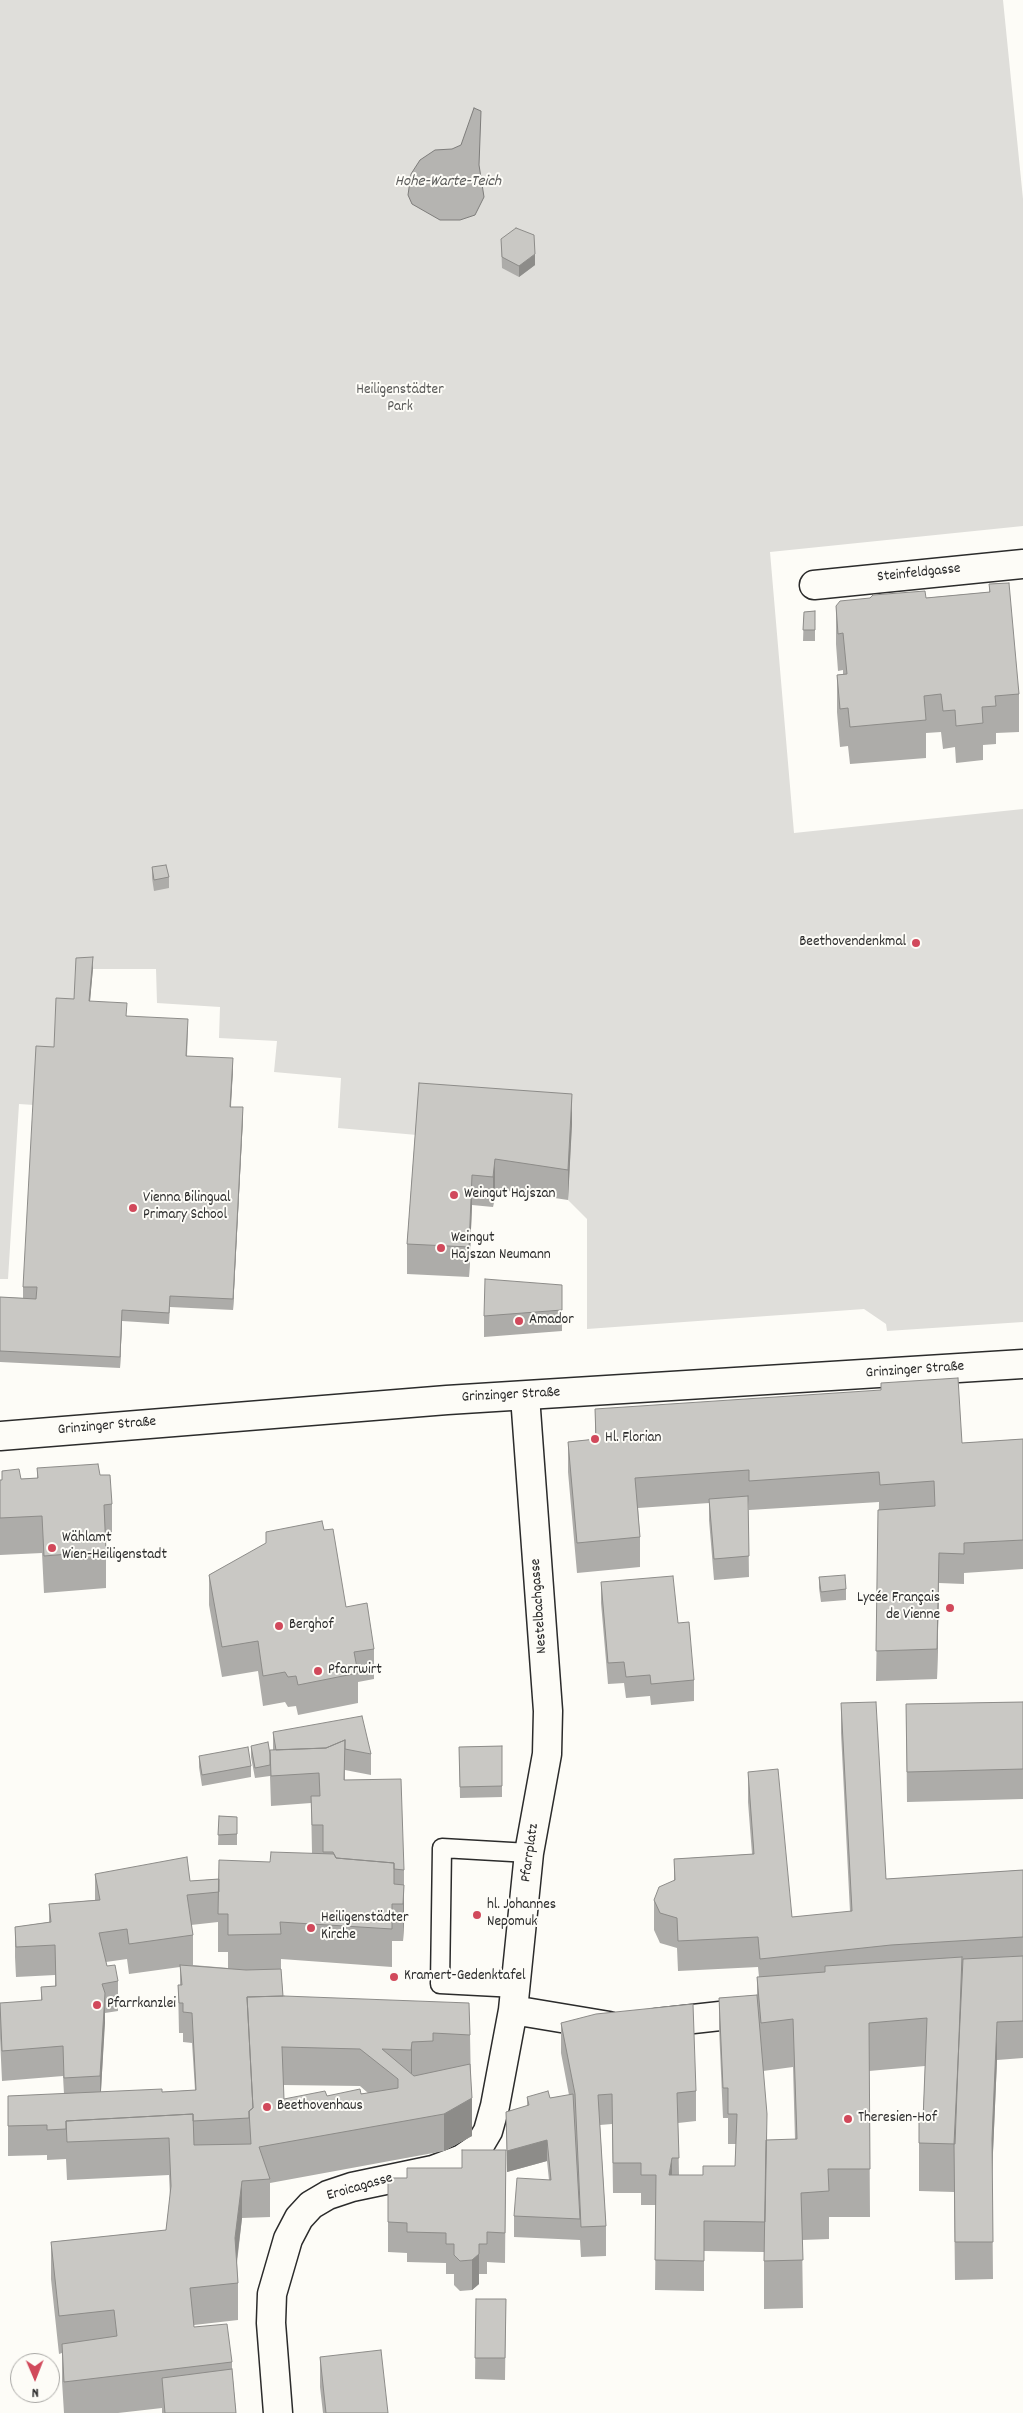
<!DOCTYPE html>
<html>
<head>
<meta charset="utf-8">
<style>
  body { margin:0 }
  #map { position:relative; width:1023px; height:2413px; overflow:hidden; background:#fdfcf7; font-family:Dekko,sans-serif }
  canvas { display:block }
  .north { position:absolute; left:10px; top:2353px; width:50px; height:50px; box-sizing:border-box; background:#fdfcf7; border:1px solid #a9a8a5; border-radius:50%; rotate:179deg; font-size:14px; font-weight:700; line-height:20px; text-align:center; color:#2b2b2b }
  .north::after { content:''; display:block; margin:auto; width:18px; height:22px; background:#d1495b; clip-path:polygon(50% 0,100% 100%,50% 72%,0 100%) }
</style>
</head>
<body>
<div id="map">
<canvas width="1023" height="2413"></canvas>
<div class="north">N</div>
</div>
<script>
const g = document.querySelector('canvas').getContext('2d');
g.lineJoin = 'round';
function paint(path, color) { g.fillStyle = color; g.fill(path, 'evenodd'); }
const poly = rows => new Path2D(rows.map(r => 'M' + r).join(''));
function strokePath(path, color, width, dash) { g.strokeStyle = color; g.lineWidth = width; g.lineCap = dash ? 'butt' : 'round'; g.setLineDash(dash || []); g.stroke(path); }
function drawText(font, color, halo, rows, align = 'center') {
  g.font = font + ' Dekko,sans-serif'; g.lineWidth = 4; g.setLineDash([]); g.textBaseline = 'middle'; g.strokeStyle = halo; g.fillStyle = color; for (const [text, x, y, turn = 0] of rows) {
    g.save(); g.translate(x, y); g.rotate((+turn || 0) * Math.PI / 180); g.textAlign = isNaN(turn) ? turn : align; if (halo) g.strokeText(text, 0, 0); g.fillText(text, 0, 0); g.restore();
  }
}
const green = poly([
  [0,0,1003,0,1023,199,1023,526,770,552,794,833,1023,809,1023,1322,887,1331,886,1324,864,1309,587,1329,587,1219,568,1200,572,1124,417,1135,338,1128,341,1078,274,1072,277,1041,219,1038,220,1007,157,1003,156,969,76,969,74,1009,54,1058,34,1105,19,1104,8,1279,0,1279]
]);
const water = poly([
  [474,108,481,111,479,165,484,197,475,215,460,220,440,220,412,204,408,195,411,174,420,160,435,150,452,149,461,145,474,108]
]);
const lane = poly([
  [516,1988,440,1984,442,1848,529,1853]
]);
const street = poly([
  [814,585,1023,564],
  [513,2010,609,2026],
  [657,2023,756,2012],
  [278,2413,271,2323,272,2294,288,2239,299,2218,311,2205,328,2195,352,2187,433,2170,462,2159,478,2148,488,2131,495,2106,513,2010,529,1853,547,1754,548,1711,525,1396]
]);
const secondary = poly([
  [0,1436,447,1400,1023,1364]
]);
const wall = poly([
  [501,239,535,265,519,277,502,268],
  [989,584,1019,694,1019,732,996,733,996,744,983,745,983,760,956,763,955,747,943,749,941,732,926,733,926,758,850,764,848,746,840,747,837,712,837,675,843,674,843,670,838,671,836,644,836,606,989,592],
  [815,611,815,641,803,641,804,612],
  [152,867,169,877,169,888,154,891,152,878],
  [93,968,90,1001,127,1016,188,1030,187,1056,233,1069,231,1107,243,1118,233,1310,170,1307,169,1324,122,1321,120,1368,0,1362,0,1297,23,1298,23,1287,74,999],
  [419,1083,572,1124,568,1200,495,1189,493,1207,472,1205,469,1277,407,1274,407,1244],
  [562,1306,562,1331,484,1337,484,1316],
  [595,1409,962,1443,1023,1439,1023,1569,964,1573,964,1584,939,1583,937,1679,876,1681,879,1502,749,1510,748,1500,749,1577,714,1580,709,1520,709,1503,638,1508,640,1537,640,1567,577,1573,568,1472,568,1442,595,1439],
  [37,1468,100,1475,112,1504,112,1541,106,1542,106,1588,44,1593,42,1553,0,1555,0,1480,37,1478],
  [266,1532,346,1607,374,1649,374,1679,358,1682,358,1703,298,1715,296,1706,288,1707,285,1702,263,1706,258,1671,222,1677,209,1605,209,1575,266,1544],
  [819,1577,846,1589,846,1600,821,1602,819,1588],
  [601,1582,678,1623,694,1680,694,1701,651,1705,650,1696,626,1698,624,1683,608,1684,601,1603],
  [1023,1702,1023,1799,907,1802,906,1704],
  [841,1703,886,1879,1023,1870,1023,2058,997,2060,992,2173,993,2279,955,2280,954,2192,919,2191,919,2121,923,2120,925,2066,869,2071,870,2217,829,2217,829,2239,802,2240,803,2308,764,2309,764,2252,704,2251,704,2291,655,2290,656,2205,641,2205,641,2193,613,2193,612,2124,600,2125,606,2226,606,2256,581,2257,580,2240,514,2237,514,2216,549,2180,547,2161,507,2172,506,2112,527,2106,527,2097,550,2098,569,2095,561,2053,561,2023,696,2091,696,2121,678,2123,679,2175,703,2175,735,2166,736,2144,728,2144,728,2118,723,2118,719,2028,719,1998,757,1995,757,1977,759,1977,758,1967,678,1971,677,1948,660,1943,654,1930,654,1900,674,1881,674,1859,752,1854,748,1802,748,1772,792,1917,850,1912,841,1733],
  [793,2067,795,2140,767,2140,763,2071],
  [273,1732,371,1754,371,1775,345,1770,345,1780,404,1870,404,1922,403,1941,392,1941,392,1967,281,1959,281,1969,283,1996,470,2035,472,2136,444,2151,270,2183,270,2217,242,2218,237,2263,238,2283,238,2320,194,2325,194,2327,232,2362,232,2369,236,2413,162,2413,162,2408,118,2413,64,2413,62,2381,62,2353,59,2354,51,2279,51,2242,166,2230,170,2196,169,2175,67,2180,66,2159,47,2160,47,2155,8,2156,8,2096,64,2094,63,2076,2,2081,0,2038,0,2003,41,2001,41,1987,55,1986,55,1975,16,1977,15,1957,15,1927,49,1922,49,1904,95,1900,95,1874,190,1881,219,1879,270,1862,312,1853,311,1803,271,1806,270,1776,255,1778,251,1757,251,1746,270,1754,273,1750],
  [218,1922,218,1952,228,1952,228,1968,193,1965,193,1935,191,1925],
  [127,1959,129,1974,180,1967,180,1985,178,1985,179,2033,183,2033,183,2042,192,2043,195,2090,162,2092,101,2092,105,2013,118,2011,118,1981,107,1966,106,1962],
  [283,2085,360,2086,368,2093,284,2099],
  [502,1746,502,1797,460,1798,459,1747],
  [199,1756,251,1766,251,1777,202,1786,199,1767],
  [219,1816,237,1817,237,1845,218,1845],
  [506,2150,505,2263,487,2262,487,2274,479,2274,479,2284,472,2290,460,2291,454,2285,454,2274,446,2274,446,2263,407,2262,407,2253,388,2252,388,2178,407,2178,462,2168],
  [476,2299,506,2299,505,2380,475,2379],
  [320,2357,388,2413,323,2413,320,2387]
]);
const shadedWall = poly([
  [535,254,535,265,519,277,519,266],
  [93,957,93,968,89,1012,89,1001],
  [233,1058,233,1069,230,1118,230,1107],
  [572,1094,572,1124,568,1200,568,1170],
  [243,1107,243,1118,233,1310,233,1299],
  [495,1159,495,1189,493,1207,493,1177],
  [472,1175,472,1205,469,1277,469,1247],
  [122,1310,122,1321,120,1368,120,1357],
  [939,1553,939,1583,937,1679,937,1649],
  [404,1885,404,1922,403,1941,403,1904],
  [105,1993,105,2023,100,2106,100,2076],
  [997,2022,997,2060,992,2176,992,2139],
  [412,2042,412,2079,411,2087,411,2050],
  [472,2098,472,2136,444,2151,444,2114],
  [547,2140,547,2161,507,2172,507,2151],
  [672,2158,672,2188,669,2175],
  [242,2181,242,2218,235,2275,235,2238],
  [479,2254,479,2284,472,2290,472,2260]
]);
const building = poly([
  [516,228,534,235,535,254,519,266,502,257,501,239,516,228],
  [1009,583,1019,694,995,696,996,706,982,707,983,723,956,726,955,710,943,711,941,694,924,696,926,720,850,727,848,708,840,709,837,675,847,674,843,633,838,634,836,606,840,601,870,598,873,595,925,591,926,598,990,592,989,584,1009,583],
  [815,611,815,630,803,630,804,612,815,611],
  [166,865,169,877,154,880,152,867,166,865],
  [93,957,89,1001,127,1003,126,1016,188,1019,186,1056,233,1058,230,1107,243,1107,233,1299,170,1296,169,1313,122,1310,120,1357,0,1351,0,1297,36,1299,37,1287,23,1287,36,1046,54,1047,56,998,74,999,76,958,93,957],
  [419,1083,572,1094,568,1170,495,1159,493,1177,472,1175,469,1247,407,1244,419,1083],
  [485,1279,562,1285,562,1310,484,1316,485,1279],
  [958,1378,962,1443,1023,1439,1023,1540,964,1543,964,1554,939,1553,937,1649,876,1651,878,1510,935,1506,934,1481,880,1485,879,1472,749,1481,749,1470,635,1478,640,1537,577,1543,568,1442,596,1439,595,1409,881,1390,881,1383,958,1378],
  [98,1464,100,1475,110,1475,112,1504,104,1505,106,1551,44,1556,42,1516,0,1518,0,1480,2,1480,2,1471,19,1469,21,1479,38,1478,37,1468,98,1464],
  [748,1496,749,1556,714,1559,709,1499,748,1496],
  [322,1521,324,1530,333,1529,346,1607,367,1603,374,1649,354,1652,358,1673,298,1685,296,1676,288,1677,285,1672,263,1676,258,1641,222,1647,209,1575,266,1543,266,1532,322,1521],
  [845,1575,846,1589,821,1592,819,1577,845,1575],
  [673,1576,678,1623,689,1622,694,1680,651,1684,650,1675,626,1677,624,1662,608,1663,601,1582,673,1576],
  [876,1702,886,1879,1023,1870,1023,1937,891,1945,760,1959,758,1937,678,1941,677,1918,660,1913,654,1900,659,1887,675,1880,674,1859,754,1854,748,1772,778,1769,792,1917,852,1911,841,1703,876,1702],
  [1023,1702,1023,1769,907,1772,906,1704,1023,1702],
  [362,1716,371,1754,345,1749,345,1740,326,1748,276,1750,273,1732,362,1716],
  [345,1740,344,1780,401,1779,404,1870,394,1869,394,1863,336,1858,333,1852,323,1852,323,1825,312,1825,311,1796,320,1796,319,1773,271,1776,270,1750,326,1748,345,1740],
  [268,1742,270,1754,270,1765,255,1768,251,1746,268,1742],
  [502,1746,502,1786,460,1787,459,1747,502,1746],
  [248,1747,251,1766,202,1775,199,1756,248,1747],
  [219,1816,237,1817,237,1834,218,1835,219,1816],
  [271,1852,334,1854,336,1858,394,1863,394,1884,404,1885,403,1904,392,1904,392,1929,280,1922,281,1934,228,1935,228,1914,218,1914,219,1860,270,1862,271,1852],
  [187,1857,190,1881,219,1879,219,1892,187,1895,193,1935,129,1944,127,1929,99,1933,107,1966,115,1965,118,1981,102,1984,105,1993,100,2076,64,2078,63,2046,2,2051,0,2003,42,2000,41,1987,56,1986,55,1945,16,1947,15,1927,51,1922,49,1904,100,1900,95,1874,187,1857],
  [1023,1956,1023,2021,997,2022,992,2139,993,2242,955,2242,954,2144,963,1959,1023,1956],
  [962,1957,955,2144,919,2143,919,2121,923,2120,927,2018,869,2023,870,2169,828,2169,829,2191,801,2193,803,2260,764,2261,766,2140,797,2139,793,2019,761,2023,757,1977,825,1972,825,1966,962,1957],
  [180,1965,246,1970,281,1969,283,1996,247,1997,253,2108,249,2111,249,2118,193,2121,193,2114,66,2121,66,2129,47,2130,47,2125,8,2126,8,2096,162,2089,162,2092,196,2090,192,2013,183,2012,183,2003,179,2003,178,1985,182,1985,180,1965],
  [757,1995,767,2114,765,2222,704,2221,704,2261,655,2260,656,2175,641,2175,641,2163,613,2163,612,2094,598,2095,606,2226,581,2227,575,2094,561,2023,596,2014,693,2004,696,2091,677,2093,679,2158,672,2158,669,2175,703,2175,703,2166,735,2166,737,2114,728,2114,728,2088,723,2088,719,1998,757,1995],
  [284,1996,469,2003,470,2035,433,2033,433,2041,412,2042,411,2050,382,2049,414,2076,470,2064,472,2098,444,2114,259,2147,270,2179,242,2181,235,2238,238,2283,190,2288,194,2327,227,2324,232,2362,64,2382,62,2344,117,2336,114,2310,59,2316,51,2242,166,2230,171,2186,169,2138,67,2142,66,2121,193,2114,194,2145,251,2144,249,2111,253,2108,247,1997,284,1996],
  [282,2047,360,2049,398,2079,398,2088,361,2094,360,2089,327,2096,325,2091,284,2099,282,2047],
  [548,2091,550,2098,573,2094,580,2219,514,2216,517,2178,551,2180,547,2140,507,2151,506,2112,529,2105,527,2097,548,2091],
  [462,2150,506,2150,505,2233,487,2232,487,2244,479,2244,479,2254,472,2260,460,2261,454,2255,454,2244,446,2244,446,2233,407,2232,407,2223,388,2222,388,2178,407,2178,407,2168,462,2168,462,2150],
  [476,2299,506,2299,505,2358,475,2358,476,2299],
  [381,2350,388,2413,326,2413,320,2357,381,2350],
  [232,2369,236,2413,165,2413,162,2378,232,2369]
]);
const markers = [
  [916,943,5,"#d1495b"],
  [454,1195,5,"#d1495b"],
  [133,1208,5,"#d1495b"],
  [441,1248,5,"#d1495b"],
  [519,1321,5,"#d1495b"],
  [595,1439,5,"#d1495b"],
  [52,1548,5,"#d1495b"],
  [950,1608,5,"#d1495b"],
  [279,1626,5,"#d1495b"],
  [318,1671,5,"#d1495b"],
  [477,1915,5,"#d1495b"],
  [311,1928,5,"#d1495b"],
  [394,1977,5,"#d1495b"],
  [97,2005,5,"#d1495b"],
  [267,2107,5,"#d1495b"],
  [848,2119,5,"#d1495b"]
];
const parkNames = [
  ["Heiligenstädter",400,391],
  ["Park",400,408]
];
const streetNames = [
  ["Steinfeldgasse",919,574,-6],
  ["Grinzinger Straße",915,1371,-4],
  ["Grinzinger Straße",511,1396,-3],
  ["Grinzinger Straße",107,1427,-5],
  ["Nestelbachgasse",540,1606,-94],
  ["Pfarrplatz",531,1853,-82],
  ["Eroicagasse",360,2188,-16]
];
const poiNames = [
  ["Beethovendenkmal",906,943,"right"],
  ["Weingut Hajszan",464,1195],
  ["Vienna Bilingual",143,1199],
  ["Primary School",143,1216],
  ["Weingut",451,1239],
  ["Hajszan Neumann",451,1256],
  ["Amador",529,1321],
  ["Hl. Florian",605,1439],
  ["Wählamt",62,1539],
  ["Wien-Heiligenstadt",62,1556],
  ["Lycée Français",940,1599,"right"],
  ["de Vienne",940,1616,"right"],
  ["Berghof",289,1626],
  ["Pfarrwirt",328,1671],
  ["hl. Johannes",487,1906],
  ["Nepomuk",487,1923],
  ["Heiligenstädter",321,1919],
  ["Kirche",321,1936],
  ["Kramert-Gedenktafel",404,1977],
  ["Pfarrkanzlei",107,2005],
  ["Beethovenhaus",277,2107],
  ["Theresien-Hof",858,2119]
];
const waterNames = [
  ["Hohe-Warte-Teich",448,183]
];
paint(green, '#dfdeda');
paint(water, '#b5b4b1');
strokePath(water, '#7e7d7b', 1);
strokePath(lane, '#2b2b2b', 21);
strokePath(street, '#2b2b2b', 31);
strokePath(secondary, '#2b2b2b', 31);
strokePath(lane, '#fdfcf7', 18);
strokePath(street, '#fdfcf7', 28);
strokePath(secondary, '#fdfcf7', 28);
paint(wall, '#adaca9');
paint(shadedWall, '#8d8c89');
paint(building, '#c9c8c4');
strokePath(building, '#8d8c89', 1);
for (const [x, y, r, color] of markers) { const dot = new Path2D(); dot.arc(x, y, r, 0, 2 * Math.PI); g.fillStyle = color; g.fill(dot); strokePath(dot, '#fdfcf7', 2); }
drawText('15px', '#585857', '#fdfcf7', parkNames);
drawText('15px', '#2b2b2b', '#fdfcf7', streetNames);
drawText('15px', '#2b2b2b', '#fdfcf7', poiNames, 'left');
drawText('italic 16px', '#5b5b5a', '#fdfcf7', waterNames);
</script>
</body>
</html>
